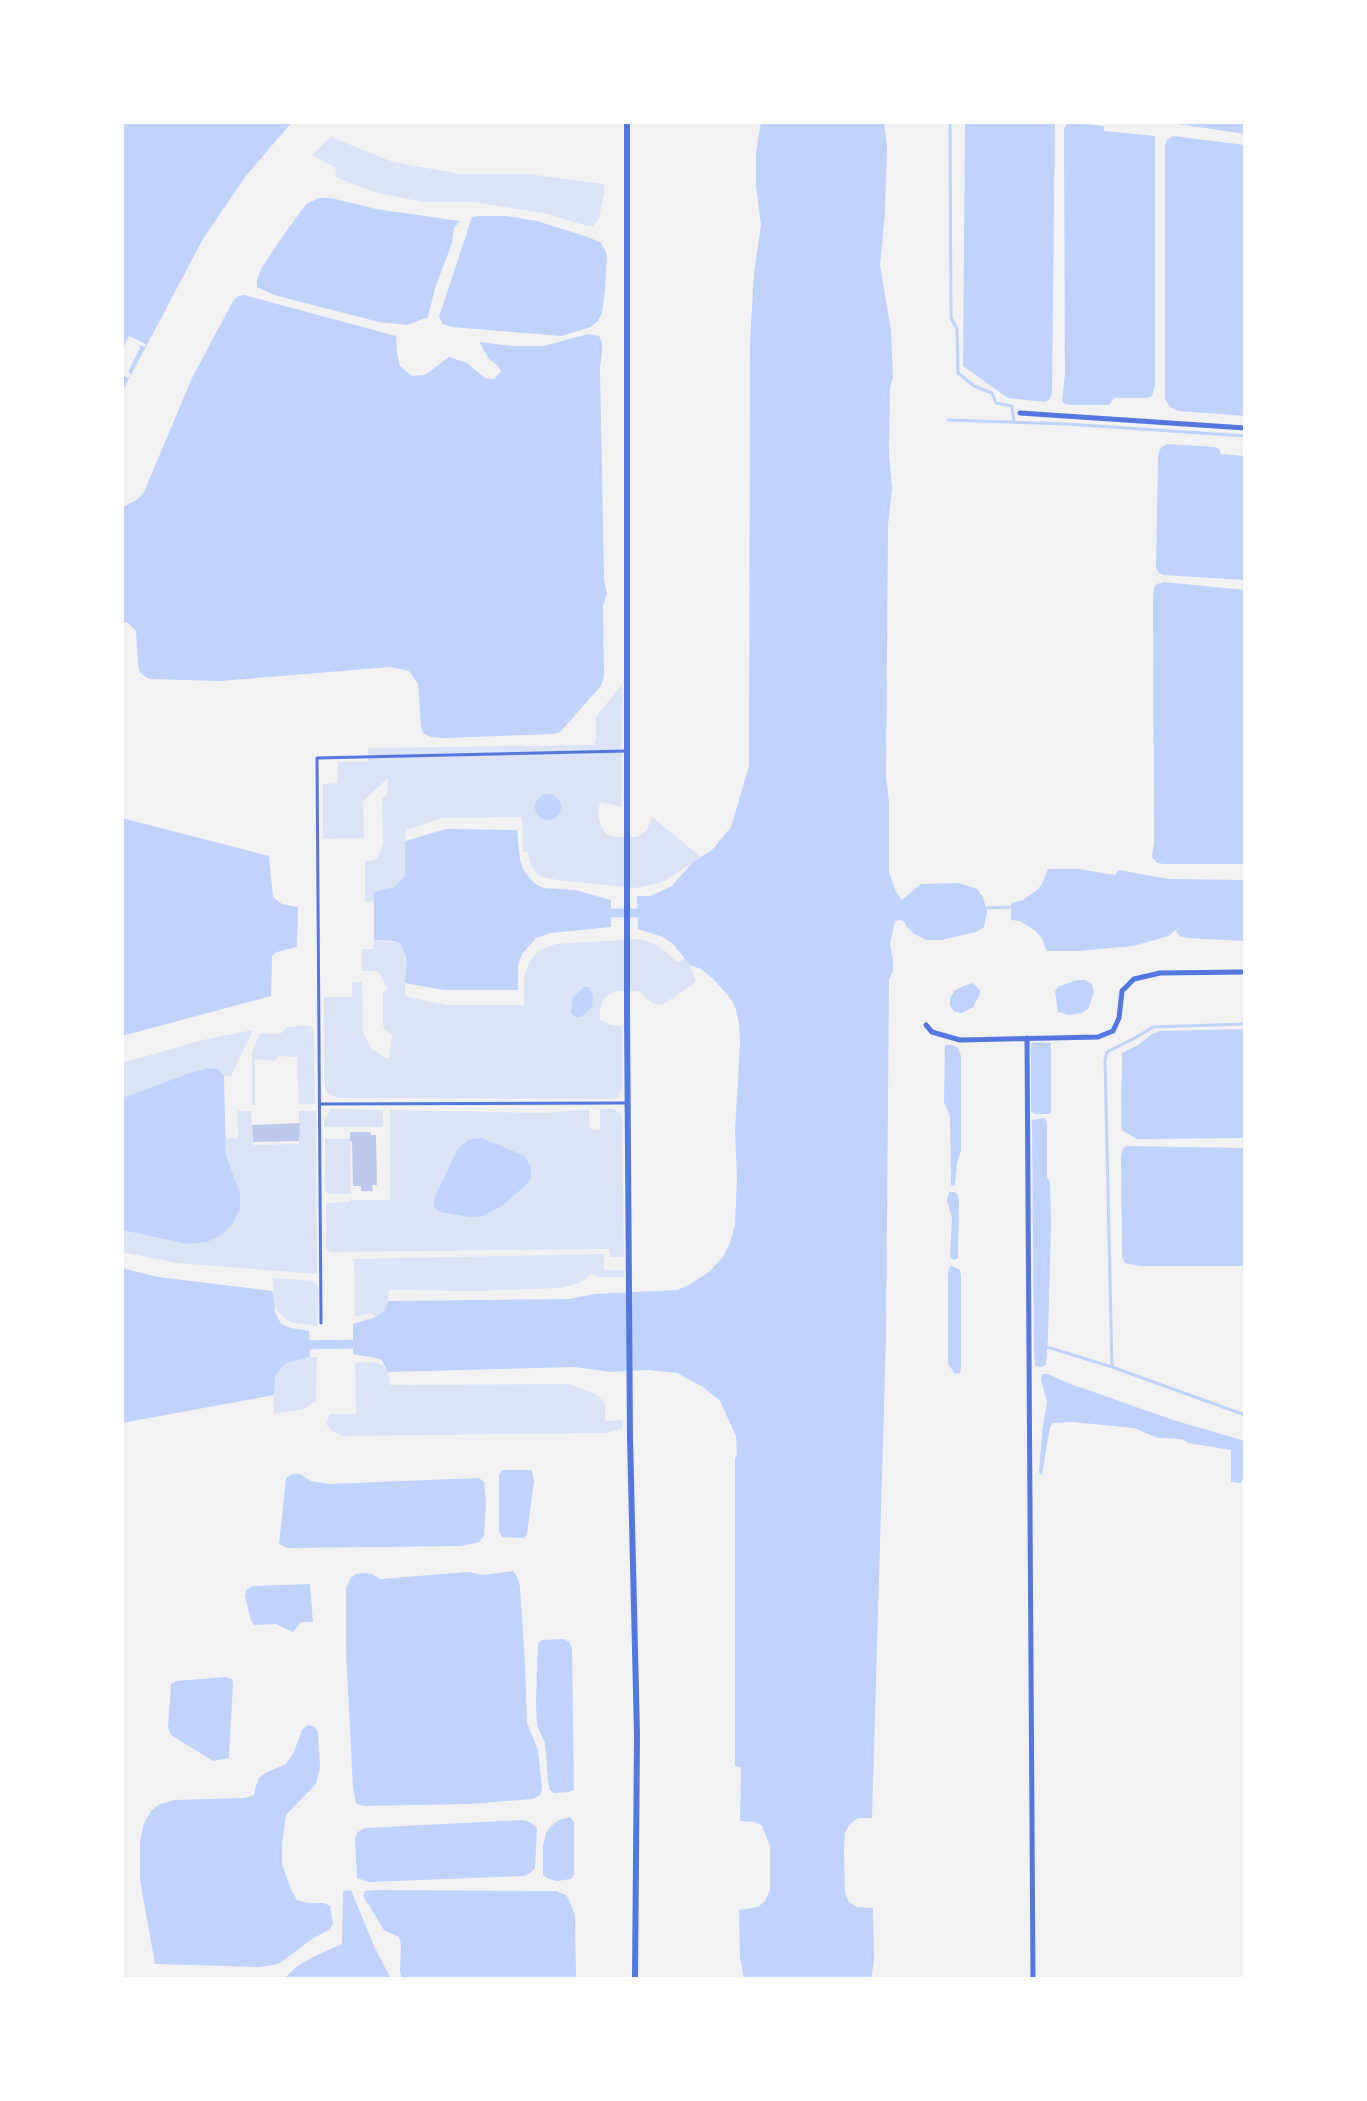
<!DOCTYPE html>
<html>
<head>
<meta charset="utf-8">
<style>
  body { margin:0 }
  #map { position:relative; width:1367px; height:2101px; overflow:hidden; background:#f2f2f2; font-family:"Public Sans",sans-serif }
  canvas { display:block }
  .frame { position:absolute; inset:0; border:124px solid #fff; pointer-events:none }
</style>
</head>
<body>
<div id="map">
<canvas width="1367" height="2101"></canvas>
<div class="frame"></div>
</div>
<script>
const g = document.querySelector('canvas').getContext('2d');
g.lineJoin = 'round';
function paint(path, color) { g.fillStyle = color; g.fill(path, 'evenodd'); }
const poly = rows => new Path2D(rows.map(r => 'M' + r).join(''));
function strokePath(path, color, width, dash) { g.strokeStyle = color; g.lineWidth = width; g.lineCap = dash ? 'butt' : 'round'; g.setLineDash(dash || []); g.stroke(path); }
const green = poly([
  [331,137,393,162,461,174,528,174,603,184,605,188,599,219,593,226,587,226,548,214,474,202,423,202,374,192,335,177,336,168,312,155],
  [622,684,621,807,600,802,598,815,601,826,606,834,614,837,637,837,647,830,652,817,701,857,663,882,637,888,557,880,543,877,537,874,531,865,528,852,523,851,522,817,443,818,407,830,405,835,405,876,400,882,394,887,375,892,374,901,365,902,365,861,373,861,378,857,383,844,382,799,387,794,388,778,363,801,364,838,323,839,323,784,338,783,338,762,368,762,368,748,594,745,596,740,596,717],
  [639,939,652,943,663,949,677,962,685,958,690,965,696,982,662,1005,653,1004,639,991,618,991,611,993,603,1000,600,1010,600,1020,611,1025,622,1026,622,1087,618,1097,613,1099,600,1099,338,1098,330,1095,326,1091,324,1083,324,997,352,997,352,982,362,982,363,1032,371,1048,385,1058,389,1058,392,1035,384,1029,383,1024,383,992,388,990,380,974,377,971,362,971,362,949,373,949,374,940,400,943,405,951,405,996,446,1005,524,1005,524,976,530,961,538,951,556,944],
  [302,1026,310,1026,314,1031,315,1104,299,1104,297,1057,278,1056,275,1061,255,1059,255,1105,252,1105,252,1052,260,1033,277,1034,281,1033,287,1027],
  [253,1030,231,1076,224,1076,218,1069,208,1068,187,1074,122,1098,122,1063,207,1039],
  [612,1108,622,1114,624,1257,610,1257,609,1249,331,1252,326,1249,326,1203,350,1202,351,1200,390,1200,390,1110,545,1113,589,1109,589,1126,593,1130,600,1129,600,1109],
  [330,1109,383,1110,383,1127,324,1127,324,1120],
  [237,1111,251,1111,253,1145,299,1144,299,1111,316,1111,317,1274,177,1263,122,1252,122,1230,187,1244,240,1193,226,1155,226,1139,238,1138],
  [325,1139,350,1139,351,1194,332,1194,325,1192],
  [604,1254,604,1270,624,1270,624,1277,597,1277,597,1275,591,1274,580,1283,560,1288,476,1291,389,1290,388,1301,385,1310,376,1317,371,1313,355,1317,354,1259],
  [273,1278,314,1281,318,1287,317,1326,290,1322,281,1315,274,1307],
  [310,1357,317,1357,316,1401,304,1409,274,1414,274,1385,276,1374,287,1363],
  [373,1362,382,1365,388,1372,390,1385,569,1384,595,1394,605,1402,605,1421,623,1420,623,1428,607,1433,513,1434,343,1436,333,1432,326,1424,330,1414,356,1414,355,1363]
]);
const water = poly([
  [122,122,292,122,245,177,203,239,122,392],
  [761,122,884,122,887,145,885,212,880,265,891,331,893,377,890,388,889,454,892,489,888,525,886,777,889,801,889,872,896,892,902,900,921,884,959,883,977,889,983,897,987,912,984,927,976,932,941,940,926,940,914,934,906,926,904,921,899,920,895,921,890,944,893,959,893,971,889,980,886,1339,872,1818,858,1818,849,1825,845,1833,844,1850,845,1893,849,1902,857,1907,873,1908,874,1961,871,1979,744,1979,740,1957,739,1910,758,1907,765,1901,770,1890,770,1846,762,1826,755,1822,740,1821,741,1767,735,1766,735,1458,737,1455,736,1436,720,1401,703,1387,677,1373,648,1370,612,1372,574,1367,388,1372,381,1359,353,1354,353,1324,376,1317,385,1310,388,1301,569,1299,595,1294,677,1290,689,1285,709,1272,723,1257,730,1243,735,1225,737,1178,735,1130,740,1042,739,1024,735,1006,728,995,712,978,701,969,690,965,674,945,663,937,638,929,637,896,650,896,672,886,692,863,712,850,731,827,749,766,750,342,754,273,761,225,756,186,756,152],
  [965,122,1055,122,1052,394,1049,400,1045,402,1008,398,963,366],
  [1068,122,1104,126,1104,131,1155,136,1155,386,1152,396,1147,398,1114,398,1109,405,1071,405,1065,404,1062,401,1065,374,1064,137,1064,128],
  [1167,122,1245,122,1245,134,1171,123],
  [1173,136,1245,145,1245,416,1179,411,1170,407,1165,399,1165,148,1166,141],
  [319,198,331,198,376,209,460,221,454,228,452,243,435,288,428,317,407,325,379,322,274,295,257,287,257,280,261,269,278,243,306,204],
  [479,216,506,216,537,221,588,237,601,243,607,254,605,290,602,313,598,321,591,327,561,336,452,327,443,324,439,317,472,217],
  [244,295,396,336,397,352,400,366,412,376,425,375,449,357,467,363,485,378,494,379,501,371,498,366,489,359,479,342,512,346,544,346,588,334,599,336,602,342,602,352,600,367,604,579,607,594,603,605,604,677,601,686,560,732,554,734,445,738,431,737,423,733,421,726,418,684,409,671,390,667,220,681,149,679,140,673,138,665,136,631,128,623,122,622,122,508,138,499,144,492,192,378,233,301,238,296],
  [1167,444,1215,447,1219,449,1221,454,1245,456,1245,580,1163,575,1158,572,1156,568,1158,460,1159,451,1162,447],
  [1164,582,1245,590,1245,864,1164,864,1157,863,1152,857,1154,842,1153,604,1154,587,1157,584],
  '535 807a13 13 0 1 1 26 0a13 13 0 1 1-26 0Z',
  [122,818,269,856,273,897,282,904,298,907,297,947,277,952,272,956,271,996,122,1036],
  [446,829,517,830,520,860,524,871,534,883,543,888,575,890,611,900,611,927,551,933,536,938,522,954,518,965,518,990,444,990,405,983,406,956,400,943,393,941,374,940,374,892,394,887,405,876,405,841],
  [1048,869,1078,869,1115,875,1119,870,1168,879,1245,880,1245,941,1187,938,1180,936,1175,930,1169,936,1133,946,1079,951,1047,951,1042,939,1036,931,1020,921,1011,920,1011,903,1023,900,1037,890,1042,884],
  [1077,980,1085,980,1092,984,1094,992,1088,1009,1082,1013,1069,1015,1058,1012,1055,991,1059,986],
  [973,983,980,990,980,994,973,1007,962,1013,954,1012,950,1005,950,999,954,991,963,986],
  [584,987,589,987,591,991,593,996,592,1007,585,1014,580,1017,575,1017,571,1013,573,997],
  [1245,1029,1245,1138,1137,1139,1123,1131,1121,1126,1122,1053,1138,1045,1152,1034,1160,1031],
  [1033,1042,1051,1043,1051,1113,1047,1114,1035,1114,1031,1112,1031,1045],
  [945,1045,953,1045,958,1048,961,1056,961,1151,957,1163,955,1186,951,1185,950,1116,944,1102],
  [208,1068,218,1069,224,1076,226,1155,240,1193,240,1209,233,1223,223,1234,207,1242,187,1244,122,1230,122,1098,187,1074],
  [1044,1118,1047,1122,1047,1177,1050,1182,1051,1223,1048,1337,1046,1365,1041,1367,1035,1366,1034,1351,1032,1120],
  [482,1138,525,1156,531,1167,531,1179,526,1185,503,1205,484,1216,470,1217,440,1212,434,1207,434,1199,457,1150,468,1140],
  [1128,1146,1245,1148,1245,1266,1140,1266,1125,1263,1122,1257,1121,1155,1124,1147],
  [949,1192,954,1192,957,1194,959,1199,958,1258,954,1260,950,1257,952,1218,947,1200],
  [952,1266,960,1270,961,1276,961,1368,960,1373,955,1374,948,1364,948,1274,949,1268],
  [122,1268,158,1277,273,1291,275,1312,281,1324,291,1328,309,1331,310,1357,287,1363,281,1368,275,1377,274,1395,122,1423],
  [1042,1374,1048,1374,1068,1383,1173,1420,1245,1441,1245,1474,1241,1483,1231,1482,1231,1450,1188,1443,1182,1439,1158,1438,1134,1428,1073,1422,1053,1423,1050,1427,1042,1475,1039,1473,1042,1431,1047,1402,1041,1379],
  [502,1470,532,1470,534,1481,527,1534,524,1538,502,1537,499,1531,499,1475],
  [292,1474,300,1474,311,1481,329,1484,479,1478,484,1482,486,1502,484,1536,479,1542,461,1546,287,1548,279,1544,286,1478],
  [513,1571,518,1578,520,1587,525,1662,527,1723,538,1750,542,1788,540,1795,533,1799,469,1804,364,1806,356,1804,353,1788,346,1652,346,1588,350,1579,356,1574,363,1573,372,1574,380,1579,468,1572,484,1575],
  [310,1584,313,1622,301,1622,293,1632,276,1624,254,1625,251,1620,245,1596,246,1590,253,1586],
  [564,1639,569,1642,572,1647,574,1790,568,1792,554,1793,550,1790,548,1780,545,1743,537,1726,536,1703,538,1643,542,1640],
  [226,1677,232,1679,233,1684,229,1758,213,1761,171,1735,168,1728,171,1684,177,1681],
  [308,1725,315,1727,318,1732,320,1768,316,1784,286,1815,282,1844,282,1864,291,1889,297,1900,308,1903,324,1903,330,1906,333,1924,329,1930,312,1939,280,1963,274,1965,259,1967,155,1964,140,1880,140,1841,144,1823,151,1811,160,1804,175,1800,245,1798,254,1795,256,1785,259,1778,267,1772,286,1764,294,1752,302,1730],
  [570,1817,574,1822,574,1875,571,1879,557,1881,549,1879,543,1875,543,1846,546,1833,550,1827,559,1820],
  [523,1820,530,1822,537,1828,535,1868,530,1873,524,1876,369,1882,357,1878,355,1838,358,1832,365,1828],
  [351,1890,374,1946,391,1979,284,1979,296,1967,315,1956,342,1944,343,1891],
  [377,1890,556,1891,566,1895,571,1904,575,1916,576,1979,402,1979,400,1971,401,1944,399,1937,384,1930,363,1896,365,1891]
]);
const pier = poly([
  [129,336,146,344,145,347,139,345,140,348,128,372,131,374,129,378,122,375,122,351]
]);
const stream = poly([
  [950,122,951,318,957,329,958,373,974,386,992,393,996,403,1012,406,1014,422],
  [948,420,1066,424,1245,436],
  [985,908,1013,907],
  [1044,1346,1112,1367,1245,1415],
  [1112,1367,1105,1060,1107,1052,1135,1038,1153,1027,1245,1024]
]);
const canal = poly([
  [602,913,648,913],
  [297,1345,363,1344]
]);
const building = poly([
  [300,1123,299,1141,253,1142,252,1125],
  [350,1132,371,1132,371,1135,376,1135,377,1185,372,1185,373,1191,361,1191,361,1186,353,1186,352,1141,350,1141]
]);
const service = poly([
  [321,1104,625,1103],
  [321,1323,317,758,627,751]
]);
const minor = poly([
  [1020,413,1245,428],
  [926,1025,932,1032,960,1040,1098,1037,1113,1031,1119,1018,1122,991,1134,979,1160,973,1245,972],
  [1027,1038,1033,1979]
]);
const tertiary = poly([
  [627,122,627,1012,630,1437,637,1735,635,1979]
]);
paint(green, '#dbe4f7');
paint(water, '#bfd3fe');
paint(pier, '#f2f2f2');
strokePath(stream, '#bfd3fe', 3);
strokePath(canal, '#bfd3fe', 9);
paint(building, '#bdc9ec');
strokePath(service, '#5277de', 3);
strokePath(minor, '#5277de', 5);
strokePath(tertiary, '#5277de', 6);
</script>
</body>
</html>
